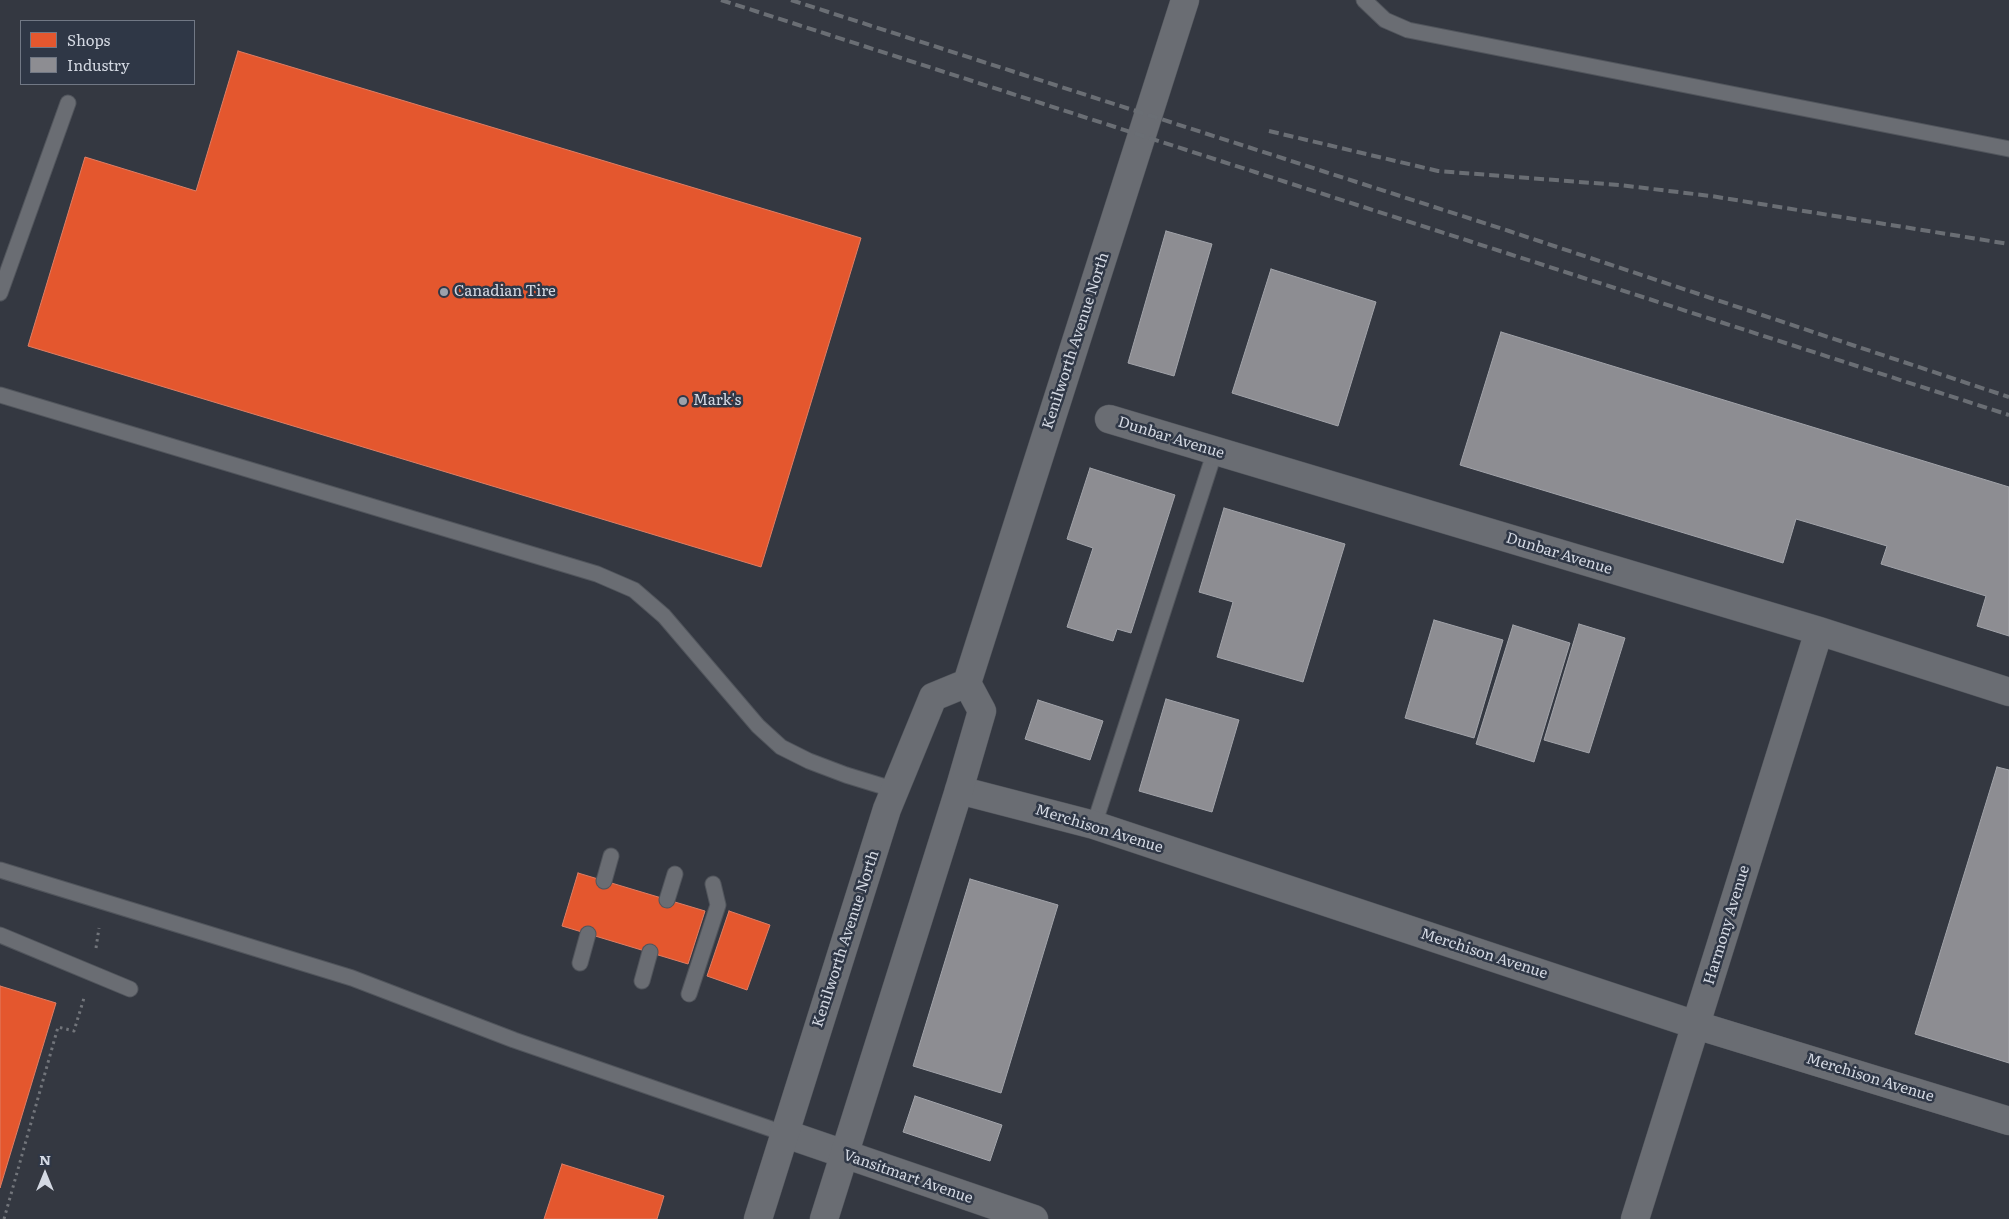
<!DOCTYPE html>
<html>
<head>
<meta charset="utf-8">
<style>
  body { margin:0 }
  #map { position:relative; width:2009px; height:1219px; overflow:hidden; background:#343841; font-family:Literata,serif }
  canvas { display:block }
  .legend { position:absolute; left:20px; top:20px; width:175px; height:65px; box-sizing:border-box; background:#2f3746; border:1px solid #717885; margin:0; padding:6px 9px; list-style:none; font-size:15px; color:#d4d9e3 }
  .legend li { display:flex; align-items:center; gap:10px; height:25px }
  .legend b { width:25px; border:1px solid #717885 }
  .north { position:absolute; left:20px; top:1149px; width:50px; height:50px; -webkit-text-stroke:4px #2f3746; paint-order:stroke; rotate:0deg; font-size:14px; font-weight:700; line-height:20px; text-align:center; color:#d4d9e3 }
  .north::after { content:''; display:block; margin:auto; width:18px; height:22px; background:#d4d9e3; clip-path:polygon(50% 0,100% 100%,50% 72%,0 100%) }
</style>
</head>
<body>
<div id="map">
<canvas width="2009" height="1219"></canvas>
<ul class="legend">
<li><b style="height:14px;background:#e4572e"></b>Shops</li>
<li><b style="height:14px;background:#8d8d92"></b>Industry</li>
</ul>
<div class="north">N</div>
</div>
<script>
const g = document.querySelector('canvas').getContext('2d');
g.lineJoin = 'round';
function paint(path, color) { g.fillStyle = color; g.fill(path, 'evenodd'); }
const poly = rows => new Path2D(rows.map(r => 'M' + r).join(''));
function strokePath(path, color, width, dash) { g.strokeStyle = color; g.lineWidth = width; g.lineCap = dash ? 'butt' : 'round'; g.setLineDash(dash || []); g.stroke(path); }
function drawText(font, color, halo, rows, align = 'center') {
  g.font = font + ' Literata,serif'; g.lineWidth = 5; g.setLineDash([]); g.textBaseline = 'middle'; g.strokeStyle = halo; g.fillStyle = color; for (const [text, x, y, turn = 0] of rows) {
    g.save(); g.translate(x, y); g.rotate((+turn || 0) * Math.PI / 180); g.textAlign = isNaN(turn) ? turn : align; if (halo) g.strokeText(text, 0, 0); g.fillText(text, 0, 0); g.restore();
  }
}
const shops = poly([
  [238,51,861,238,761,567,28,346,85,157,196,191,238,51],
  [578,873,705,911,688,964,562,926,578,873],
  [729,911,770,925,747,990,707,976,729,911],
  [0,986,56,1003,0,1188,0,986],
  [562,1164,664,1196,657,1219,544,1219,562,1164]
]);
const industry = poly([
  [1166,231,1212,244,1174,376,1128,363,1166,231],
  [1271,269,1376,302,1338,426,1232,393,1271,269],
  [1501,332,2009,487,2009,636,1977,626,1986,596,1881,564,1887,546,1796,519,1783,563,1460,465,1501,332],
  [1090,468,1175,495,1131,633,1117,629,1113,641,1067,627,1093,548,1067,539,1090,468],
  [1224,508,1345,544,1303,682,1217,657,1233,602,1199,592,1224,508],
  [1434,620,1503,640,1474,738,1405,718,1434,620],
  [1579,624,1625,638,1589,753,1544,740,1579,624],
  [1513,625,1570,643,1534,762,1476,744,1513,625],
  [1166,699,1239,720,1212,812,1139,791,1166,699],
  [1038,700,1103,721,1090,760,1025,739,1038,700],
  [1997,767,2009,770,2009,1063,1915,1034,1997,767],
  [970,879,1058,905,1001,1093,913,1066,970,879],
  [915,1096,1002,1125,990,1161,903,1132,915,1096]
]);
const path = poly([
  [96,948,99,928],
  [4,1219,58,1027,74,1031,84,998]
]);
const service = poly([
  [1364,0,1385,20,1408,30,2009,149],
  [0,293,68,103],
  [0,395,597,574,634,590,664,616,758,726,781,747,809,761,846,775,895,790],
  [1094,825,1215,451],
  [0,870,352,978,514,1040,783,1133],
  [604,881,611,856],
  [667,900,675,874],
  [0,935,130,989],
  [580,963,588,934],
  [642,981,650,952],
  [689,994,718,905,713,884]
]);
const minor = poly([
  [1109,419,1819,631,2009,692],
  [959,790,1094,825,1696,1025,2009,1121],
  [783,1133,1034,1219],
  [1635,1219,1819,631]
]);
const secondary = poly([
  [758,1219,887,809,933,697,967,683],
  [824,1219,959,790,982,711,967,683,1185,0]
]);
const rail = poly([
  [721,0,2009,415],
  [791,0,1509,231,2009,397],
  [1269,131,1438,171,1619,185,1711,196,2009,244]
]);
const markers = [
  [444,292,5,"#9ca1aa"],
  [683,401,5,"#9ca1aa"]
];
const poiNames = [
  ["Canadian Tire",454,292],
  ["Mark's",693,401]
];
const streetNames = [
  ["Kenilworth Avenue North",1076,341,-72],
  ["Dunbar Avenue",1171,438,17],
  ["Dunbar Avenue",1559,554,17],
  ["Merchison Avenue",1099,829,17],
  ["Harmony Avenue",1727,925,-73],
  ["Kenilworth Avenue North",846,939,-72],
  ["Merchison Avenue",1484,954,18],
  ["Merchison Avenue",1870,1078,17],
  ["Vansitmart Avenue",908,1177,19]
];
paint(shops, '#e4572e');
strokePath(shops, '#df7e64', 1);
paint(industry, '#8d8d92');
strokePath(industry, '#a2a4aa', 1);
strokePath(service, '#51555c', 17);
strokePath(minor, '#51555c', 29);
strokePath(secondary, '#51555c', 29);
strokePath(path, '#72757b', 3, [2.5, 4]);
strokePath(service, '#6a6d73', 15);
strokePath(minor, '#6a6d73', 28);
strokePath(secondary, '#6a6d73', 28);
strokePath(rail, '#6a6e74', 4, [10, 5]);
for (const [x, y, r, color] of markers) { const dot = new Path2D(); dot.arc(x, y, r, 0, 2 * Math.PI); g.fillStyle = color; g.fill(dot); strokePath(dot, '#2f3746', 2); }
drawText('15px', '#d4d9e3', '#2f3746', poiNames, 'left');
drawText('15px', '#d4d9e3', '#2f3746', streetNames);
</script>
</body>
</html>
